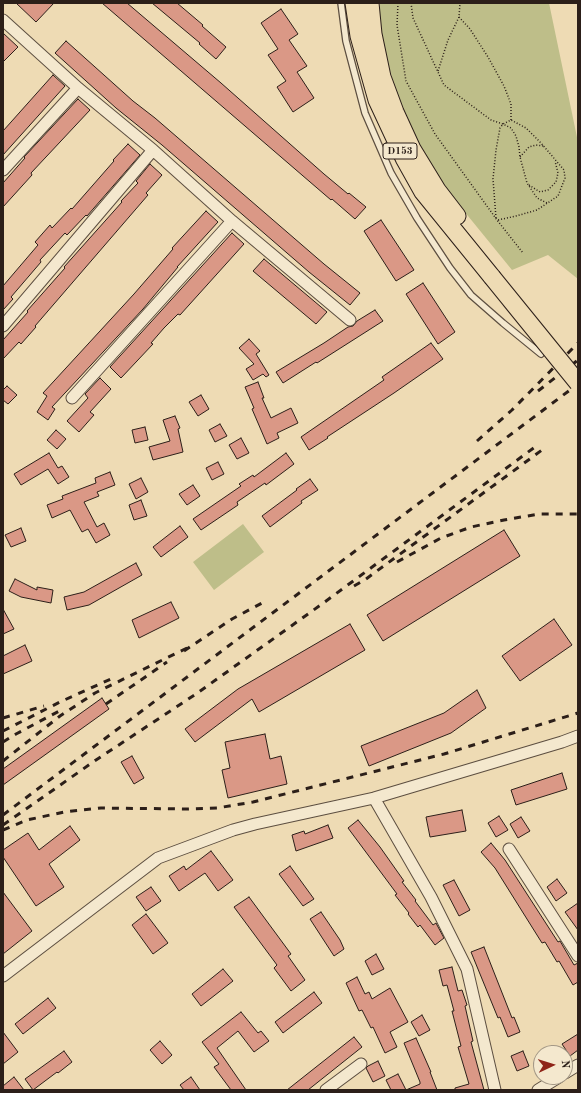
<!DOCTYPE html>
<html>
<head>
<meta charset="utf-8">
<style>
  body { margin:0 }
  #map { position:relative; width:581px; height:1093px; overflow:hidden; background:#eedbb4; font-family:"Old Standard TT",serif }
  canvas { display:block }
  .frame { position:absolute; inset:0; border:4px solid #2c1f19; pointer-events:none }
  .north { position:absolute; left:533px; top:1045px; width:40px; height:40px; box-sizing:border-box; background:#f4e8ce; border:1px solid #a49886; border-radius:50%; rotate:86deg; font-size:11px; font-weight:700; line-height:16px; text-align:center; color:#2c1f19 }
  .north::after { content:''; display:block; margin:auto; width:14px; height:18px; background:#8f2418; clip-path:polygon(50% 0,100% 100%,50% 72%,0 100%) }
</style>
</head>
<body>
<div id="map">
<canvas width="581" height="1093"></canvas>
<div class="frame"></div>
<div class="north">N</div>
</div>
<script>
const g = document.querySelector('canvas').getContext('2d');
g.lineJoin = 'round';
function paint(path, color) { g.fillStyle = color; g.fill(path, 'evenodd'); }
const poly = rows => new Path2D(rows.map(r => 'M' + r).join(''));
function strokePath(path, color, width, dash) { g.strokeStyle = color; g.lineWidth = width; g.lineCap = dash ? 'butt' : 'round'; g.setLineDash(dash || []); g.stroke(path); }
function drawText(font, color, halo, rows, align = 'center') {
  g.font = font + ' "Old Standard TT",serif'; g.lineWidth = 3.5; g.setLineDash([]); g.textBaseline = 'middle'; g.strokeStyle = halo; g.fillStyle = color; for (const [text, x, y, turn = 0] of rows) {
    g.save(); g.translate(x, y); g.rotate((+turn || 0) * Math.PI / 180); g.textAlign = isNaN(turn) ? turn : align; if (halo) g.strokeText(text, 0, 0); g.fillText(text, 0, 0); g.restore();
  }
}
const green = poly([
  [380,3,549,3,578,142,578,279,548,255,512,270,433,173,398,102,380,30],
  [243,524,264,552,214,590,193,562]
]);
const building = poly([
  [16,3,54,3,36,22,16,3],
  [102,3,127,3,221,83,324,174,348,194,349,193,366,207,355,219,332,199,331,200,102,3],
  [152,3,177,3,203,25,202,26,226,47,216,59,199,44,200,43,152,3],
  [281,9,298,34,289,40,307,66,297,72,314,98,293,112,277,87,286,81,268,55,278,49,261,23,281,9],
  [3,33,18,47,3,62,3,33],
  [66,41,133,101,155,118,324,264,360,293,350,305,309,272,162,145,116,108,55,53,66,41],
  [53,75,65,86,3,155,3,131,53,75],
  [78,99,90,110,31,173,32,175,3,207,3,183,25,158,24,157,78,99],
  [128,144,140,155,87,216,86,215,67,235,65,233,40,260,41,262,11,297,13,299,3,310,3,286,38,245,35,242,50,225,52,228,71,208,72,209,114,161,113,160,128,144],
  [150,164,162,175,146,193,148,195,35,326,36,327,21,344,19,342,3,359,3,340,28,312,27,311,65,268,64,267,122,202,121,201,138,183,136,181,150,164],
  [206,211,218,222,177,267,178,267,143,309,52,407,55,409,48,420,37,412,47,396,43,393,134,294,173,249,172,248,206,211],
  [381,220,414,270,396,281,364,231,381,220],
  [232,233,244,244,180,315,178,314,164,328,151,343,153,344,121,378,110,367,232,233],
  [264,259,327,312,316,324,253,271,264,259],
  [423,283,455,332,438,344,406,294,423,283],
  [375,310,383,321,317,363,316,362,283,383,276,372,324,343,348,327,353,326,357,321,375,310],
  [249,339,260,351,256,354,269,375,266,377,263,374,253,380,246,369,254,364,239,348,249,339],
  [431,343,443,359,394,393,327,437,328,438,309,450,301,437,384,380,382,377,431,343],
  [100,378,111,389,90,412,94,415,79,432,67,421,88,398,85,394,100,378],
  [258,382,264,398,262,398,271,418,291,408,298,423,277,433,279,438,267,444,252,409,254,408,245,387,258,382],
  [7,386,17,395,8,404,3,400,3,390,7,386],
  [201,395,209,409,198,416,189,402,201,395],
  [175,416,180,428,178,429,183,452,153,460,149,447,170,441,163,420,175,416],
  [220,424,227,436,215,442,209,430,220,424],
  [145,427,148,440,135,443,132,430,145,427],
  [56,430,66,439,57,449,47,440,56,430],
  [241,438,249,453,237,459,229,445,241,438],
  [49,453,58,468,62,466,69,477,58,484,48,469,21,485,14,474,49,453],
  [286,453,294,464,266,485,265,483,237,502,238,505,201,530,193,519,241,486,239,484,253,475,254,477,286,453],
  [218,462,224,474,212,480,206,468,218,462],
  [110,472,115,485,97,492,99,496,84,502,97,527,104,523,110,535,96,543,88,529,82,532,70,510,52,518,47,505,63,499,62,496,96,483,95,478,110,472],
  [141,478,148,492,136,499,129,484,141,478],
  [310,479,318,490,301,501,302,503,270,527,262,516,297,490,296,489,310,479],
  [193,485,200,496,187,505,179,494,193,485],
  [141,500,147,516,134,520,129,505,141,500],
  [180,526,188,537,161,557,153,547,180,526],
  [21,528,26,541,11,547,5,535,21,528],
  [504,530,520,556,383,641,367,615,504,530],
  [136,563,142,575,89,605,67,610,64,597,84,592,136,563],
  [15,579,37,590,37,587,53,590,51,603,21,597,9,591,15,579],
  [171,602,179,618,139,638,132,620,171,602],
  [3,609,14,629,3,634,3,609],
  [554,619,572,645,520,681,502,656,554,619],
  [350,624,365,650,259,712,252,699,195,742,185,729,238,689,350,624],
  [25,645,32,661,3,674,3,656,25,645],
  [477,690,486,708,451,733,369,766,361,746,444,713,477,690],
  [102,698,109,709,3,785,3,769,102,698],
  [265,734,270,759,281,756,287,784,228,798,222,770,230,768,225,742,265,734],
  [132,756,144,778,134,784,121,762,132,756],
  [562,773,567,789,516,805,511,790,562,773],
  [462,810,466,831,430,837,426,817,462,810],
  [499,816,508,830,496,837,488,823,499,816],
  [521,817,530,831,518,838,510,824,521,817],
  [358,820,380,847,404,881,402,882,416,900,415,901,433,925,436,923,437,925,444,938,435,945,420,925,418,927,408,914,409,913,395,895,397,894,348,828,358,820],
  [328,825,333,838,296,851,292,835,304,831,305,834,328,825],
  [70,826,80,840,49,864,64,887,36,906,3,857,3,850,28,833,39,850,70,826],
  [491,843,505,860,558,942,560,941,574,965,578,963,578,982,573,985,559,961,557,962,545,942,542,943,495,868,481,852,491,843],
  [211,851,233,880,218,891,205,873,179,891,169,876,184,866,186,870,211,851],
  [290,866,314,899,303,906,279,874,290,866],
  [557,879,567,893,556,901,547,887,557,879],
  [454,880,470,910,459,916,443,885,454,880],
  [151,887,161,901,146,911,136,897,151,887],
  [3,892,32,931,3,954,3,892],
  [249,897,291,954,288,956,305,980,291,991,274,968,277,965,234,907,249,897],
  [578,903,578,930,565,912,578,903],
  [321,912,340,940,344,949,334,956,310,919,321,912],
  [146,914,168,943,153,954,132,925,146,914],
  [484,947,512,1018,514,1017,520,1032,508,1037,500,1017,498,1018,471,952,484,947],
  [376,954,384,969,372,975,365,961,376,954],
  [452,967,458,991,462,990,467,1005,465,1006,473,1041,471,1042,484,1090,455,1090,455,1088,469,1084,458,1047,461,1046,452,1011,454,1011,447,985,443,986,439,970,452,967],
  [223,969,233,981,201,1006,192,994,223,969],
  [357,977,365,994,369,992,372,999,390,988,408,1022,390,1032,397,1047,385,1053,373,1027,371,1028,362,1010,359,1011,346,983,357,977],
  [314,992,322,1003,283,1033,275,1022,314,992],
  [48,998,56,1008,23,1034,15,1024,48,998],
  [241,1012,258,1033,261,1031,269,1041,254,1052,238,1031,217,1048,246,1090,231,1090,214,1067,219,1064,202,1042,241,1012],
  [422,1015,430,1030,419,1036,411,1022,422,1015],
  [3,1032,18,1052,3,1064,3,1032],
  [578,1034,578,1050,570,1056,562,1044,578,1034],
  [354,1037,362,1047,308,1090,287,1090,354,1037],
  [416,1038,431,1072,430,1072,437,1090,406,1090,420,1084,420,1082,404,1043,416,1038],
  [160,1041,172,1055,162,1064,150,1050,160,1041],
  [64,1051,72,1062,58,1073,57,1072,33,1090,25,1079,64,1051],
  [523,1051,529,1066,517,1071,511,1056,523,1051],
  [378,1061,385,1076,373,1082,366,1068,368,1066,378,1061],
  [398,1074,406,1090,391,1090,386,1080,398,1074],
  [14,1077,24,1090,3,1090,3,1086,14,1077],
  [191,1077,200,1090,184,1090,180,1085,191,1077]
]);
const path = poly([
  [398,3,397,25,406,81,435,134,497,220,523,253],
  [411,3,413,18,444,85,491,120,503,124,511,128,516,136,519,147,520,157,527,183,537,198,547,203],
  [459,17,470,29,488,57,504,86,511,104,511,120],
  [438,71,448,40,459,17,460,3],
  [520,157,529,147,536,145,544,146],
  [529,185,540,192,548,190,556,182,558,173,555,161],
  [496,218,493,179,496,150,500,128,503,124,511,120,526,128,541,143,564,170,565,178,558,196,537,210,516,216,498,220]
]);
const service = poly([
  [341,3,346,41,365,113,391,173,417,218,450,268,471,295,503,323,541,354]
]);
const minor = poly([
  [3,20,78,88,153,150,232,221,350,320],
  [3,170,78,88],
  [3,326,153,150],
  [72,398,232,221],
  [374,798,431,897,467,969,495,1090],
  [509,849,578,956],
  [3,976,158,858,233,830,255,824,374,798,562,742,578,736],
  [565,1073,578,1065],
  [326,1090,361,1064],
  [538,1090,559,1077]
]);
const primary = poly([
  [354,3,359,36,377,100,404,158,423,192,492,277],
  [370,3,373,34,382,77,395,112,412,149,437,190,457,216]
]);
const rail = poly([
  [538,391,578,360],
  [477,441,512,410,578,343],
  [397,562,441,538,471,527,504,520,539,514,578,514],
  [354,586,366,579,542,450],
  [184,651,232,619,262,603],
  [106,704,167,662],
  [3,718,44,706],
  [3,731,60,702,113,678],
  [3,742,16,734,63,709],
  [3,761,60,716,95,693,187,648],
  [3,815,578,384],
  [3,825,96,760,196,694,322,604,539,444],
  [3,830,27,820,64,812,101,808,186,809,217,808,253,802,444,754,578,713]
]);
const primaryBridge = poly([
  [492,277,578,383]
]);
const shields = [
  [400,151,34]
];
const shieldNames = [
  ["D153",400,151]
];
paint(green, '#bebe89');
paint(building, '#da9886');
strokePath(building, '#2c1f19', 1);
strokePath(service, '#5c4e40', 8);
strokePath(minor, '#5c4e40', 13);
strokePath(primary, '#2c1f19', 19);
strokePath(path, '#2c1f19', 1.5, [1, 2]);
strokePath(service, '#f4e8ce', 5.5);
strokePath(minor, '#f4e8ce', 11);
strokePath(primary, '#eedbb4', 17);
strokePath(rail, '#2c1f19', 3, [7, 7]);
strokePath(primaryBridge, '#2c1f19', 19, []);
strokePath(primaryBridge, '#eedbb4', 17);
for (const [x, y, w] of shields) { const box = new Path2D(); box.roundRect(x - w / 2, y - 8, w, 16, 3); g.fillStyle = '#f4e8ce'; g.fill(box); strokePath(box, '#2c1f19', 1); }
drawText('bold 10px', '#2c1f19', null, shieldNames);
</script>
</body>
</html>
